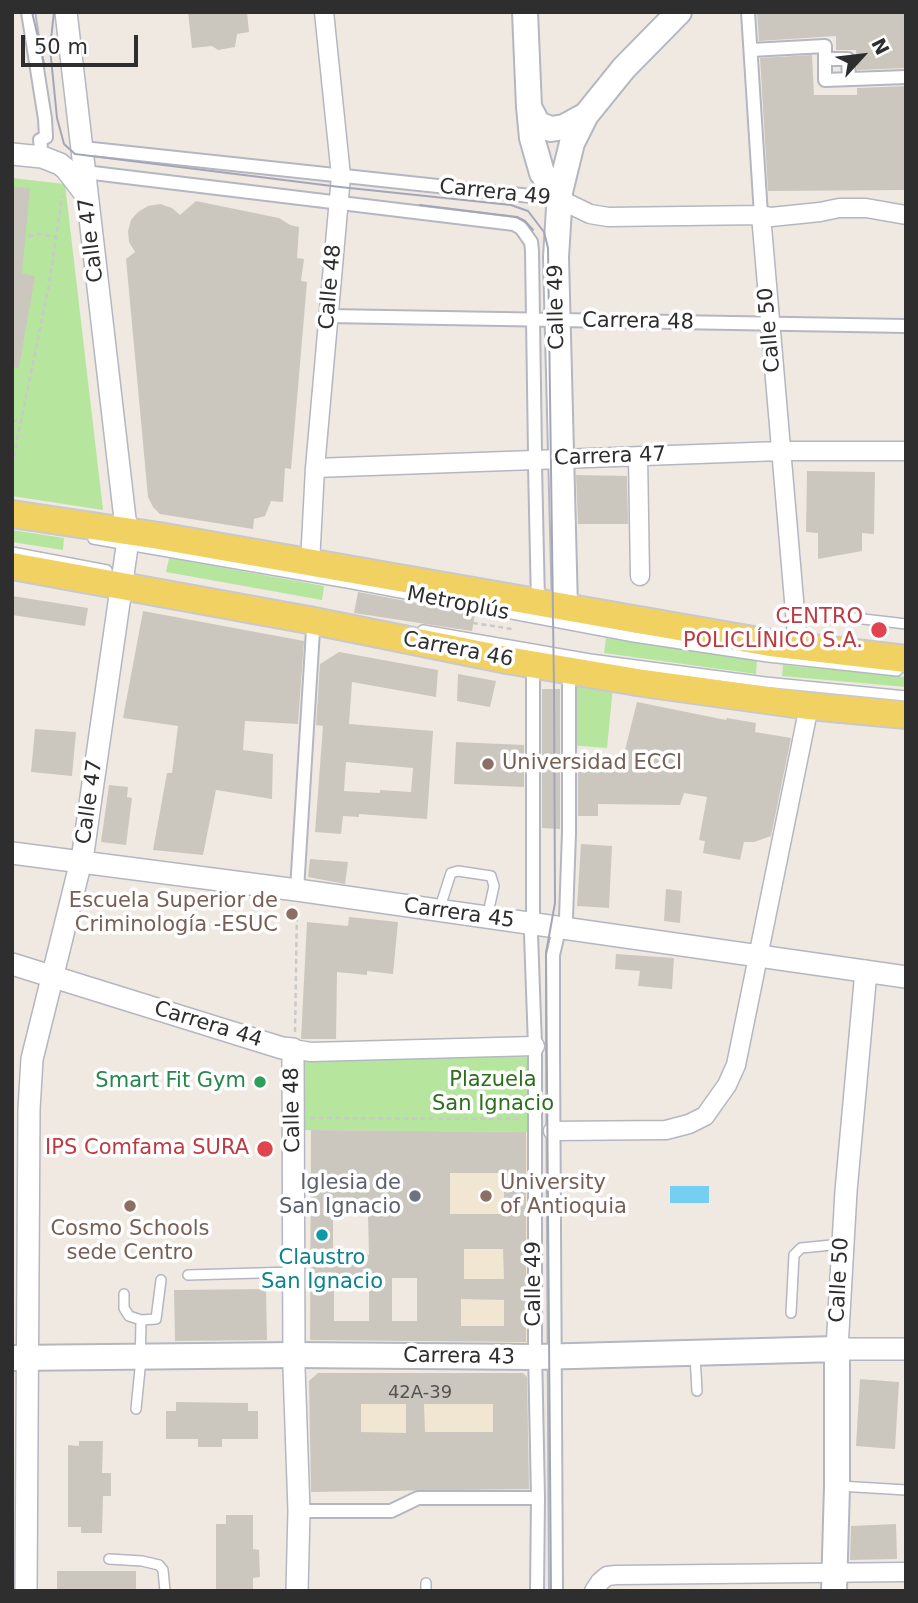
<!DOCTYPE html>
<html>
<head>
<meta charset="utf-8">
<style>
  body { margin:0 }
  #map { position:relative; width:918px; height:1603px; overflow:hidden; background:#efe9e1; font-family:"DejaVu Sans",sans-serif }
  canvas { display:block }
  .frame { position:absolute; inset:0; border:14px solid #2e2e2e; pointer-events:none }
  .north { position:absolute; left:827px; top:21px; width:70px; height:70px; -webkit-text-stroke:5px #fff; paint-order:stroke; rotate:63deg; font-size:19px; font-weight:700; line-height:28px; text-align:center; color:#2e2e2e }
  .north::after { content:''; display:block; margin:auto; width:24px; height:32px; background:#2e2e2e; clip-path:polygon(50% 0,100% 100%,50% 72%,0 100%) }
  .scale { position:absolute; left:21px; top:35px; width:117px; height:32px; box-sizing:border-box; border:4px solid #2e2e2e; border-top:0; padding-left:9px; font-size:21px; line-height:24px; white-space:nowrap; color:#2e2e2e; -webkit-text-stroke:5px #fff; paint-order:stroke }
</style>
</head>
<body>
<div id="map">
<canvas width="918" height="1603"></canvas>
<div class="frame"></div>
<div class="north">N</div>
<div class="scale">50 m</div>
</div>
<script>
const g = document.querySelector('canvas').getContext('2d');
g.lineJoin = 'round';
function paint(path, color) { g.fillStyle = color; g.fill(path, 'evenodd'); }
const poly = rows => new Path2D(rows.map(r => 'M' + r).join(''));
function strokePath(path, color, width, dash) { g.strokeStyle = color; g.lineWidth = width; g.lineCap = dash ? 'butt' : 'round'; g.setLineDash(dash || []); g.stroke(path); }
function drawText(font, color, halo, rows, align = 'center') {
  g.font = font + ' "DejaVu Sans",sans-serif'; g.lineWidth = 7; g.setLineDash([]); g.textBaseline = 'middle'; g.strokeStyle = halo; g.fillStyle = color; for (const [text, x, y, turn = 0] of rows) {
    g.save(); g.translate(x, y); g.rotate((+turn || 0) * Math.PI / 180); g.textAlign = isNaN(turn) ? turn : align; if (halo) g.strokeText(text, 0, 0); g.fillText(text, 0, 0); g.restore();
  }
}
const education = poly([
  [440,1130,531,1132,532,1341,525,1347,494,1347,494,1327,445,1326,441,1261],
  [318,1373,523,1373,531,1381,531,1433,309,1433,309,1381]
]);
const green = poly([
  [12,178,65,184,103,510,12,496],
  [12,530,64,538,63,550,12,542],
  [169,558,324,586,322,600,166,572],
  [606,638,757,660,756,674,604,653],
  [783,665,906,677,906,687,782,676],
  [569,680,613,687,607,748,569,745],
  [526,1057,528,1059,531,1132,300,1130,300,1064,307,1058]
]);
const water = poly([
  [670,1186,709,1186,709,1203,670,1203]
]);
const building = poly([
  [188,12,247,12,249,32,237,34,235,47,218,50,212,46,192,48],
  [757,12,906,12,906,68,857,70,856,50,836,50,836,36,759,41],
  [812,55,814,95,857,95,857,88,906,86,906,190,768,191,760,58],
  [12,187,30,188,22,273,35,276,19,368,12,367],
  [196,201,279,218,290,225,299,227,297,258,304,259,301,281,307,282,291,469,285,468,283,502,271,501,265,516,254,519,253,529,160,514,153,507,148,497,126,259,135,252,129,242,128,231,131,220,138,212,148,206,160,204,172,208,180,215],
  [807,471,875,472,874,534,862,533,862,551,818,559,818,533,806,532],
  [576,475,627,476,628,524,578,524],
  [358,592,475,614,472,631,354,613],
  [12,596,88,608,85,626,12,615],
  [143,611,304,641,298,724,245,721,243,750,273,754,272,799,216,790,203,855,153,850,167,773,172,773,178,726,123,718],
  [339,652,438,670,436,697,352,682,349,724,433,731,427,819,359,814,359,817,343,816,341,834,315,832,323,726,316,725,320,664],
  [346,762,413,768,411,792,380,790,380,793,344,791],
  [458,674,496,681,490,707,457,701],
  [542,689,560,689,560,829,542,828],
  [637,702,726,720,727,718,756,723,755,732,791,738,771,836,754,842,744,842,740,860,703,853,705,841,699,840,707,797,684,793,680,805,598,804,598,816,578,816,578,759,623,758],
  [35,729,76,732,72,776,31,772],
  [456,742,524,745,524,787,454,784],
  [109,785,128,787,127,797,132,798,126,845,101,842],
  [581,844,612,846,609,908,577,906],
  [310,859,348,862,345,884,308,877],
  [666,889,682,891,680,923,664,921],
  [349,917,398,922,393,974,367,971,367,975,337,972,336,1039,301,1039,307,922,348,926],
  [616,954,674,958,672,989,638,986,640,971,615,969],
  [311,1130,526,1132,526,1342,310,1340],
  [450,1173,504,1173,504,1214,450,1214],
  [333,1215,368,1215,369,1255,333,1254],
  [464,1249,503,1249,504,1279,464,1279],
  [334,1278,369,1278,369,1321,334,1321],
  [392,1278,417,1278,417,1321,392,1321],
  [461,1299,504,1300,504,1326,461,1326],
  [266,1289,267,1340,175,1341,174,1290],
  [318,1373,523,1373,527,1377,529,1489,311,1492,309,1381],
  [361,1404,406,1404,406,1433,361,1432],
  [424,1404,493,1404,493,1432,425,1432],
  [860,1379,899,1382,895,1449,856,1446],
  [176,1402,248,1403,248,1411,258,1411,258,1439,222,1439,222,1447,198,1447,198,1439,166,1439,166,1411,176,1411],
  [79,1441,103,1441,102,1473,111,1473,111,1496,103,1496,102,1533,81,1533,81,1527,68,1527,68,1445,79,1446],
  [226,1515,253,1515,253,1549,259,1550,260,1577,253,1578,253,1591,216,1591,216,1524,226,1524],
  [896,1524,897,1559,850,1560,851,1526],
  [57,1571,136,1571,136,1591,57,1591]
]);
const path = poly([
  [12,240,38,234,56,237],
  [12,420,20,422],
  [12,465,49,285,62,196],
  [473,623,512,629],
  [295,1032,297,910],
  [310,1118,521,1119]
]);
const service = poly([
  [93,539,353,584,634,637,768,657,897,671],
  [12,552,107,570],
  [795,611,906,624],
  [423,630,590,659,765,682,906,696],
  [441,910,442,901,451,873,458,871,491,876,494,886,487,918],
  [188,1275,293,1272],
  [124,1294,124,1308,129,1316,141,1320,140,1369,136,1409],
  [791,1313,794,1255,801,1248,842,1244],
  [141,1320,156,1319,161,1280],
  [695,1355,697,1391],
  [839,1486,906,1490],
  [109,1559,142,1561,159,1565,163,1570,165,1591],
  [426,1591,426,1583]
]);
const pedestrian = poly([
  [28,12,45,119,46,137,40,140,42,157],
  [748,12,761,215],
  [751,50,825,46,825,59,848,59,849,79],
  [825,59,825,80,906,77],
  [83,148,559,199],
  [85,172,514,224,521,228,531,242,532,251,535,454],
  [328,316,906,326],
  [535,465,538,603],
  [297,890,313,630],
  [533,913,533,664],
  [566,918,569,833,569,670],
  [531,934,535,1046,535,1349,538,1498,537,1591],
  [299,1511,391,1511,418,1498,538,1498],
  [556,1591,553,1048,553,955,557,938]
]);
const minor = poly([
  [559,199,590,214,608,217,761,215,771,217,820,212,839,208,866,208,906,215],
  [761,215,798,647],
  [638,456,640,576],
  [315,468,780,451,906,451],
  [310,563,315,468,341,176,324,12],
  [293,1049,311,1052,535,1046],
  [553,1131,666,1130,689,1124,705,1116,727,1085,736,1065,809,706],
  [594,1591,600,1582,607,1576,616,1575,906,1572]
]);
const tertiary = poly([
  [12,154,42,157,60,164,66,169,86,195],
  [12,853,297,890,906,977],
  [12,964,282,1048,293,1049,294,1368,299,1511,297,1591],
  [866,971,846,1191,837,1349,906,1349],
  [26,1591,29,1109,32,1059,83,853,129,533,125,519,66,12]
]);
const secondary = poly([
  [525,12,529,107,532,138,542,173,559,199],
  [529,107,538,124,551,129,564,127,586,115],
  [565,608,556,257,560,192,572,143,586,115,624,68,679,12],
  [12,1358,294,1355,535,1357,837,1349,837,1486,834,1591]
]);
const primary = poly([
  [12,514,159,536,770,643,906,659],
  [12,566,314,621,507,660,643,683,809,706,906,715]
]);
const tram = poly([
  [32,12,44,63],
  [54,12,50,48,57,118,64,144,75,154,340,187,511,205,528,211,544,232,548,248,554,689,555,903,546,953,551,1591],
  [420,205,517,217,525,221,533,230]
]);
const markers = [
  [879,630,9,"#e0444e"],
  [488,764,7,"#8d6e63"],
  [292,914,7,"#8d6e63"],
  [260,1082,7,"#2e9e5b"],
  [265,1149,9,"#e0444e"],
  [415,1196,7,"#6b7280"],
  [486,1196,7,"#8d6e63"],
  [130,1206,7,"#8d6e63"],
  [322,1235,7,"#0f9aa8"]
];
const numberNames = [
  ["42A-39",420,1393]
];
const streetNames = [
  ["Carrera 49",495,193,6],
  ["Calle 47",92,240,-97],
  ["Calle 48",331,287,-85],
  ["Calle 49",557,307,-91],
  ["Carrera 48",638,322,1],
  ["Calle 50",770,330,-95],
  ["Carrera 47",610,457,-2],
  ["Metroplús",458,604,11],
  ["Carrera 46",458,650,11],
  ["Calle 47",90,802,-82],
  ["Carrera 45",459,914,8],
  ["Carrera 44",208,1025,17],
  ["Calle 48",293,1110,-91],
  ["Calle 50",840,1280,-87],
  ["Calle 49",535,1284,-90],
  ["Carrera 43",459,1357,1]
];
const healthNames = [
  ["CENTRO",863,618],
  ["POLICLÍNICO S.A.",863,642],
  ["IPS Comfama SURA",249,1149]
];
const educationNames = [
  ["Universidad ECCI",502,764],
  ["Escuela Superior de",278,902,"right"],
  ["Criminología -ESUC",278,926,"right"],
  ["University",500,1184],
  ["of Antioquia",500,1208],
  ["Cosmo Schools",130,1230,"center"],
  ["sede Centro",130,1254,"center"]
];
const parkNames = [
  ["Plazuela",493,1081],
  ["San Ignacio",493,1105]
];
const leisureNames = [
  ["Smart Fit Gym",246,1082]
];
const worshipNames = [
  ["Iglesia de",401,1184],
  ["San Ignacio",401,1208]
];
const cultureNames = [
  ["Claustro",322,1259],
  ["San Ignacio",322,1283]
];
paint(education, '#f0e6d1');
paint(green, '#b6e59e');
paint(water, '#75cff0');
paint(building, '#cbc7bf');
strokePath(service, '#b4b7c1', 12);
strokePath(pedestrian, '#b4b7c1', 16);
strokePath(minor, '#b4b7c1', 21);
strokePath(tertiary, '#b4b7c1', 24);
strokePath(secondary, '#b4b7c1', 28);
strokePath(primary, '#c9c9c9', 30);
strokePath(path, '#c9c9c9', 2.5, [5, 3.5]);
strokePath(service, '#fff', 9);
strokePath(pedestrian, '#fff', 12);
strokePath(minor, '#fff', 18);
strokePath(tertiary, '#fff', 21);
strokePath(secondary, '#fff', 24);
strokePath(primary, '#f2d163', 26);
strokePath(tram, '#a3a6b8', 2);
for (const [x, y, r, color] of markers) { const dot = new Path2D(); dot.arc(x, y, r, 0, 2 * Math.PI); g.fillStyle = color; g.fill(dot); strokePath(dot, '#fff', 2.5); }
drawText('18px', '#555452', null, numberNames);
drawText('21px', '#2e2e2e', '#fff', streetNames);
drawText('21px', '#be3a42', '#fff', healthNames, 'right');
drawText('21px', '#785e54', '#fff', educationNames, 'left');
drawText('21px', '#2c6e1b', '#fff', parkNames);
drawText('21px', '#27864d', '#fff', leisureNames, 'right');
drawText('21px', '#5b616d', '#fff', worshipNames, 'right');
drawText('21px', '#0d838f', '#fff', cultureNames);
</script>
</body>
</html>
